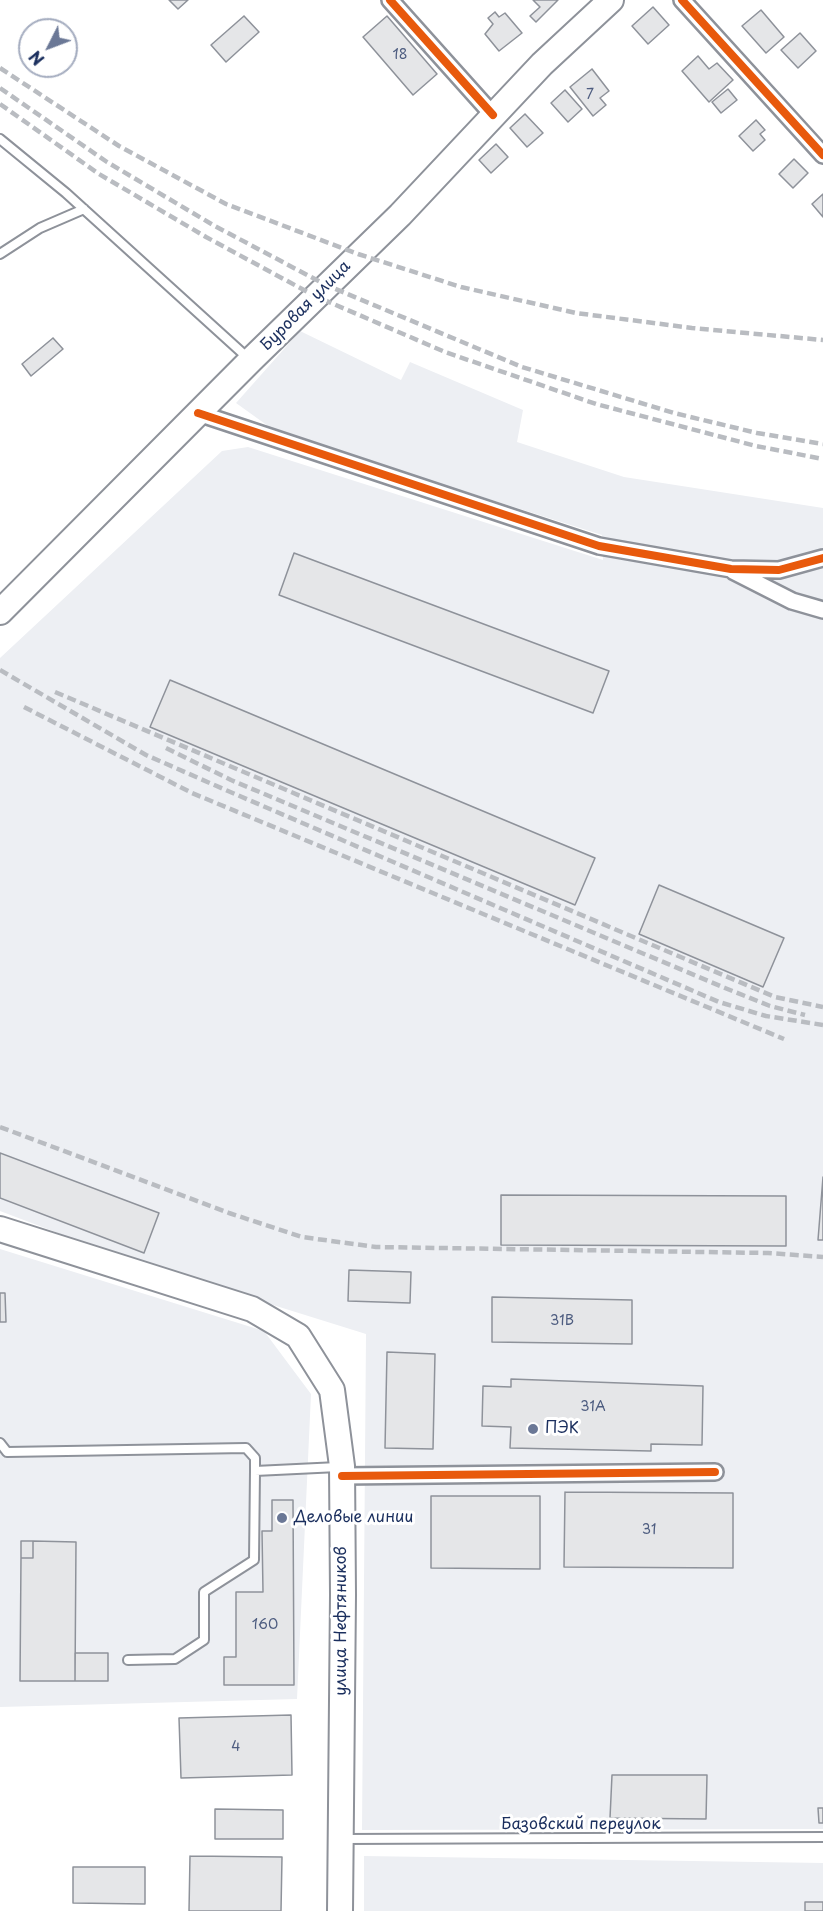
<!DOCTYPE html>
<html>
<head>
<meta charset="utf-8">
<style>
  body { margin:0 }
  #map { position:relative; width:823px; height:1911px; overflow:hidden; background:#fff; font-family:"Playpen Sans",sans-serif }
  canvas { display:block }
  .north { position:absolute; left:18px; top:18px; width:60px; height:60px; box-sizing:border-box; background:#fff; border:2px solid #a4acbf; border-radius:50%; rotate:228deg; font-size:16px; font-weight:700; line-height:24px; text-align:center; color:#1b2f5e }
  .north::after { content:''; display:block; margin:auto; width:21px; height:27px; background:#6b7896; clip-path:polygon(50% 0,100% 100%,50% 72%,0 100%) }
</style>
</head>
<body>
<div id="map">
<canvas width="823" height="1911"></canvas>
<div class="north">N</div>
</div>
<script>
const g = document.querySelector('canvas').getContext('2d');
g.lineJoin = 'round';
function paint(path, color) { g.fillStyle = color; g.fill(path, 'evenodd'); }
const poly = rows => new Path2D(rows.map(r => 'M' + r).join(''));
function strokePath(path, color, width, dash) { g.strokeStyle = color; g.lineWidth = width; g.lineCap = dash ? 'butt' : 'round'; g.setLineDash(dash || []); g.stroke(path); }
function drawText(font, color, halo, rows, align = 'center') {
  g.font = font + ' "Playpen Sans",sans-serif'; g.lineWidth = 6; g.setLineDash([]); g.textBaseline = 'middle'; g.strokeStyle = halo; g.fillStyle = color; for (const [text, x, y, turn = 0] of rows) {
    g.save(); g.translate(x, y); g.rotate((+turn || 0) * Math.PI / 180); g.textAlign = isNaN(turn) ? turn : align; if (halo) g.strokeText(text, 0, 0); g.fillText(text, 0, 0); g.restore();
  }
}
const built = poly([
  [300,331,401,380,410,362,523,410,517,442,624,477,823,508,823,1829,362,1830,366,1334,132,1261,0,1211,0,658,222,451,248,447,603,560,602,535,275,431,236,403],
  [0,1249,264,1331,311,1394,297,1699,0,1707],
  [364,1856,823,1863,823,1911,364,1911]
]);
const building = poly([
  [169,0,188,0,178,9,169,0],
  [533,0,558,0,536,22,530,16,540,7,533,0],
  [653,7,669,25,648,44,632,26,653,7],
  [761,10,784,37,766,53,742,26,761,10],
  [495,12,499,17,505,13,522,33,499,51,485,34,493,24,488,18,495,12],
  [244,16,259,32,226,62,211,45,244,16],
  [387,16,437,74,413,95,363,37,387,16],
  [800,33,816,51,798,68,781,50,800,33],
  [698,56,709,69,717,63,733,80,709,102,682,71,698,56],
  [592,69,609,91,600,98,606,105,593,116,570,87,592,69],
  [728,89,737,100,721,113,712,102,728,89],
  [565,90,582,109,568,122,551,103,565,90],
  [525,114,543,133,527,147,510,128,525,114],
  [756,120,765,130,760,134,765,140,753,151,739,136,756,120],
  [496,144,508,157,491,173,479,160,496,144],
  [794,159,808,173,793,188,779,174,794,159],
  [823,194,823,217,812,204,823,194],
  [53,338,63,349,31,376,22,364,53,338],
  [294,553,609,671,593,713,279,595,294,553],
  [170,680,595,858,575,905,150,727,170,680],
  [659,885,784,938,763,987,639,934,659,885],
  [0,1153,159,1213,144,1253,0,1198,0,1153],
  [823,1177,823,1240,818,1240,823,1177],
  [501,1195,786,1196,786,1246,501,1245,501,1195],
  [349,1270,411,1272,410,1303,348,1301,349,1270],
  [0,1293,5,1293,6,1322,0,1322,0,1293],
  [492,1297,632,1300,632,1344,492,1342,492,1297],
  [387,1352,435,1354,433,1449,385,1448,387,1352],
  [511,1379,703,1386,702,1445,651,1444,651,1451,510,1448,511,1427,482,1426,483,1386,511,1387,511,1379],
  [565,1492,733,1493,733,1568,564,1567,565,1492],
  [431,1496,540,1496,540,1569,431,1568,431,1496],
  [272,1500,293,1500,294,1685,224,1685,224,1657,236,1657,236,1592,263,1592,262,1531,272,1531,272,1500],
  [21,1541,33,1541,33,1558,21,1558,21,1541],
  [33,1541,76,1542,75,1681,20,1681,21,1558,33,1558,33,1541],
  [75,1653,108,1653,108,1681,75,1681,75,1653],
  [291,1715,292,1775,181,1778,179,1718,291,1715],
  [612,1775,707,1775,706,1819,610,1818,612,1775],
  [818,1808,823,1808,823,1823,819,1823,818,1808],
  [215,1809,283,1810,283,1839,215,1839,215,1809],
  [190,1856,282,1857,281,1911,189,1911,190,1856],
  [73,1867,145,1867,145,1904,73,1903,73,1867],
  [805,1902,823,1902,823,1911,805,1911,805,1902]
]);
const service = poly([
  [0,139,66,193,249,359],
  [0,254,40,228,84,209],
  [0,1443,7,1452,246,1448,255,1458,255,1471],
  [128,1660,175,1659,204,1640,204,1592,254,1560,255,1471,338,1467],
  [344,1839,823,1837]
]);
const minor = poly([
  [390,0,493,115],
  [682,0,823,155],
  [198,413,599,546,731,569,779,570,823,558],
  [733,571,792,601,823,610],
  [342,1476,715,1472]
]);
const primary = poly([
  [0,612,251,360,400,215,542,64,611,0],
  [0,1229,252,1309,298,1336,332,1390,342,1466,343,1595,340,1911]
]);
const rail = poly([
  [0,68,119,146,226,204,358,254,461,287,576,313,692,328,823,340],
  [0,88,107,162,213,225,326,285,522,367,674,413,757,433,823,444],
  [0,104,99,174,206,237,315,296,445,352,596,404,756,446,823,459],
  [0,670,146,755,228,791,719,1002,766,1016,823,1025],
  [55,692,775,997,823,1007],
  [24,707,192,793,784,1039],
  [166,748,231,780,725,988,770,1006,805,1015],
  [0,1127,229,1213,302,1237,376,1247,768,1253,823,1257]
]);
const cycleway = poly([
  [390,0,493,115],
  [682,0,823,155],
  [198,413,599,546,731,569,779,570,823,558],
  [342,1476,715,1472]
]);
const markers = [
  [533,1429,6,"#6b7896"],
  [282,1518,6,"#6b7896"]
];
const numberNames = [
  ["18",400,55],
  ["7",590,95],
  ["31В",562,1321],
  ["31А",593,1407],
  ["31",649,1530],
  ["160",265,1625],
  ["4",236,1747]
];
const streetNames = [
  ["Буровая улица",306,306,-45],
  ["улица Нефтяников",342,1621,-90],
  ["Базовский переулок",581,1825]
];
const poiNames = [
  ["ПЭК",545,1429],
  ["Деловые линии",294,1518]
];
paint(built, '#edeff3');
paint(building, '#e5e6e8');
strokePath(building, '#8e929a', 1.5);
strokePath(service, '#8e929a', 12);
strokePath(minor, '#8e929a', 20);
strokePath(primary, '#8e929a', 28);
strokePath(service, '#fff', 8);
strokePath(minor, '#fff', 15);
strokePath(primary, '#fff', 24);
strokePath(rail, '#b9bcc1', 4.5, [9, 4.5]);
strokePath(cycleway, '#e8590c', 8);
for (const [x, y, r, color] of markers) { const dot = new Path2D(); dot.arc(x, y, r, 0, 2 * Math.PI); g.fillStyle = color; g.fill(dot); strokePath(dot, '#fff', 2); }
drawText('14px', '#4e5d80', null, numberNames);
drawText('16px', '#1b2f5e', '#fff', streetNames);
drawText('16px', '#1b2f5e', '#fff', poiNames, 'left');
</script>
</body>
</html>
